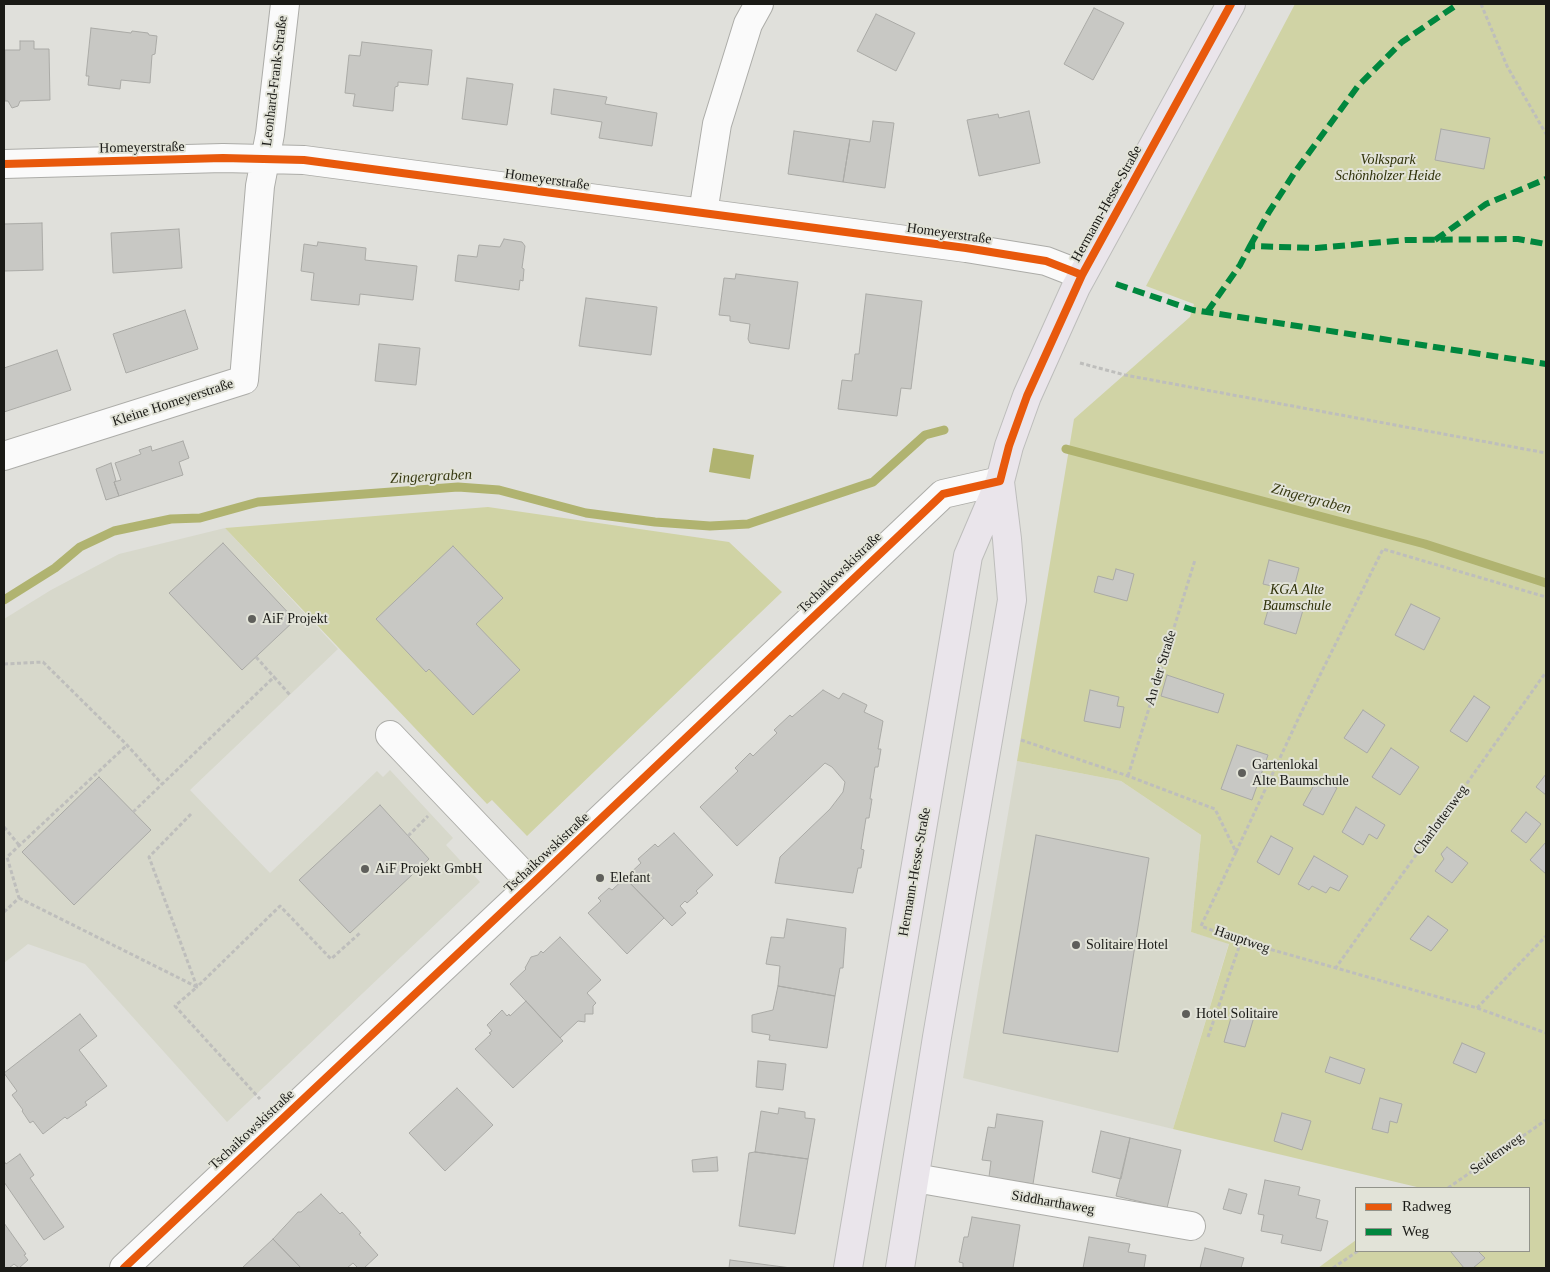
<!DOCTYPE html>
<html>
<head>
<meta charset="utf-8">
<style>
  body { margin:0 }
  #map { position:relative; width:1550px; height:1272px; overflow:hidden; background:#e0e0db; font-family:"Times New Roman",serif }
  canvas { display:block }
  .frame { position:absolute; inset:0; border:5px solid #1a1a16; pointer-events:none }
  .legend { position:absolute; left:1355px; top:1187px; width:175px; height:65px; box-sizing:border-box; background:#e2e3d8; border:1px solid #92938a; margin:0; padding:6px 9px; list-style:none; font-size:15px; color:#1a1a16 }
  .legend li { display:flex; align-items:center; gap:10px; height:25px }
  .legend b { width:25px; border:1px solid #92938a }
</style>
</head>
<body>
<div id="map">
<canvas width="1550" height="1272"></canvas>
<div class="frame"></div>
<ul class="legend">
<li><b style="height:6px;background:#e8590c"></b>Radweg</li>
<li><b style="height:6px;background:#00873e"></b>Weg</li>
</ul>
</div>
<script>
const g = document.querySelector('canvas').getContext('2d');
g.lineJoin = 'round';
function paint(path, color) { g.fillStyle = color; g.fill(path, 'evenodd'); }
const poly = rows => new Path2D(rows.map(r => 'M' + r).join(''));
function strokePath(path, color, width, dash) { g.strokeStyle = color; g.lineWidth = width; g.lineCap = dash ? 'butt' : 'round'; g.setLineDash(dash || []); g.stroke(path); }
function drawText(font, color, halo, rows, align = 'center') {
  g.font = font + ' "Times New Roman",serif'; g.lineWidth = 4; g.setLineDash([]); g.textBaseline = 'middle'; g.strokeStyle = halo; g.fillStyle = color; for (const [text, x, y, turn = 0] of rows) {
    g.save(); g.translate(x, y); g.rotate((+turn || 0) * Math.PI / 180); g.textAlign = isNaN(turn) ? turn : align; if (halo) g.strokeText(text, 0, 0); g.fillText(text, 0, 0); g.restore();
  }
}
const built = poly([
  [225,528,338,649,190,790,270,873,377,771,383,777,390,770,453,838,446,845,480,882,227,1122,85,964,28,944,4,963,4,619,51,590,119,554],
  [1017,761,1121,781,1201,835,1191,932,1229,943,1173,1129,963,1078]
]);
const green = poly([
  [1295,4,1546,4,1546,1268,1318,1268,1356,1240,1356,1251,1529,1251,1529,1188,1421,1188,1173,1129,1229,944,1191,932,1201,835,1121,781,1017,761,1074,419,1190,317,1194,304,1146,286],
  [488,507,729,542,782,592,527,836,492,800,487,804,225,528]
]);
const water = poly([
  [713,448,754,455,750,479,709,472]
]);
const stream = poly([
  [1066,449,1425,544,1546,583],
  [4,600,55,568,80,547,114,531,171,519,200,518,258,502,458,487,499,490,586,513,655,522,710,526,748,524,873,482,925,435,944,430]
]);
const building = poly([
  [1094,8,1124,23,1093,80,1064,64,1094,8],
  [876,14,915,33,896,71,857,51,876,14],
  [91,28,131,33,132,31,148,33,149,35,157,36,155,54,152,55,150,83,121,80,120,89,88,85,89,76,86,76,91,28],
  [20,41,34,41,34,49,49,49,50,100,20,101,18,106,12,108,8,101,5,101,5,50,20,50,20,41],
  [362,42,432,50,428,85,398,82,398,86,395,87,393,111,353,106,355,94,345,93,349,55,360,56,362,42],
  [467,78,513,84,507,125,462,119,467,78],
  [554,89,607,97,605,104,657,113,652,146,599,138,602,122,551,114,554,89],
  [1029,111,1040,163,979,176,967,120,998,114,999,118,1029,111],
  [873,121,894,123,885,188,843,182,850,139,870,142,873,121],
  [1441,129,1490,138,1484,169,1435,160,1441,129],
  [794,131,850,139,843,182,788,174,794,131],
  [42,223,43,270,4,271,4,224,42,223],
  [179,229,182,268,113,273,111,233,179,229],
  [504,239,522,242,525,246,522,268,524,269,523,281,520,280,519,290,455,281,458,255,477,257,479,245,500,247,504,239],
  [318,242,366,248,365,260,417,266,413,300,360,294,359,305,311,300,314,273,301,271,304,244,317,246,318,242],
  [736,274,798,282,789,349,750,343,748,339,750,324,730,321,730,316,719,315,724,278,735,279,736,274],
  [866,294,922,301,911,389,901,388,897,416,838,409,842,380,852,381,855,354,859,354,866,294],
  [586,298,657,307,651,355,579,346,586,298],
  [185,310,198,349,126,373,113,334,185,310],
  [379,344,420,348,416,385,375,381,379,344],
  [57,350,71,390,4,412,4,368,57,350],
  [183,441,189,458,179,462,183,475,119,496,114,482,121,480,115,463,141,454,139,450,151,446,152,451,183,441],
  [111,463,116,481,114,482,119,496,106,500,96,469,111,463],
  [223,543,295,620,242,670,169,593,223,543],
  [453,546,503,598,476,624,520,670,473,715,429,669,426,672,376,619,453,546],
  [1269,560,1299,568,1293,591,1263,584,1269,560],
  [1116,569,1134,574,1127,601,1094,592,1098,576,1113,580,1116,569],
  [1271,600,1303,610,1296,634,1264,624,1271,600],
  [1411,604,1440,618,1424,650,1395,635,1411,604],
  [1167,675,1224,694,1218,713,1161,696,1167,675],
  [823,690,839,699,843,693,867,705,864,712,883,721,878,749,881,749,878,767,875,767,870,799,872,799,869,818,866,818,861,849,864,850,861,868,858,868,853,893,775,883,780,857,830,809,843,792,845,782,832,767,825,763,737,846,700,807,738,771,735,768,750,753,753,756,777,733,774,730,790,715,792,717,823,690],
  [1090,690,1119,697,1117,706,1124,707,1120,728,1084,721,1090,690],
  [1474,696,1490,707,1467,742,1450,731,1474,696],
  [1363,710,1385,725,1367,753,1344,738,1363,710],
  [1237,745,1268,755,1252,800,1221,789,1237,745],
  [1391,748,1419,767,1400,795,1372,777,1391,748],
  [1546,774,1546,795,1536,787,1546,774],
  [99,777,151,830,74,905,22,852,99,777],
  [1318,778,1337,788,1323,815,1303,805,1318,778],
  [380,805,429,859,350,933,299,880,380,805],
  [1356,807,1385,825,1377,839,1369,834,1363,845,1342,832,1356,807],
  [1526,812,1541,824,1526,843,1511,831,1526,812],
  [674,833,713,875,696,891,698,893,687,903,685,901,680,906,686,913,672,926,625,878,641,863,638,859,655,844,658,847,674,833],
  [1036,835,1149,858,1118,1052,1003,1033,1036,835],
  [1271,836,1293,848,1279,875,1257,862,1271,836],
  [1546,842,1546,874,1530,860,1546,842],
  [1447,847,1468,863,1452,883,1435,871,1444,859,1441,854,1447,847],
  [1314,856,1348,876,1339,891,1330,887,1326,893,1312,886,1309,890,1298,884,1314,856],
  [625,878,664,918,627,954,588,913,601,901,598,898,609,888,612,890,625,878],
  [1428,916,1448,930,1431,951,1410,939,1428,916],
  [787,919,846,928,843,968,840,968,835,996,778,986,780,966,766,964,771,937,784,938,787,919],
  [560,937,601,980,587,993,596,1003,593,1006,593,1014,585,1014,585,1022,578,1021,560,1038,510,984,526,969,525,968,531,957,538,955,541,951,543,953,560,937],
  [778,986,835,996,827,1048,769,1040,770,1035,752,1032,752,1015,773,1010,778,986],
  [526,1001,563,1041,513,1088,475,1049,491,1034,489,1033,492,1031,487,1025,502,1010,507,1016,509,1014,510,1016,526,1001],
  [1233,1011,1254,1017,1245,1047,1224,1042,1233,1011],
  [80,1014,97,1036,79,1050,107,1086,85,1102,87,1105,67,1119,65,1117,43,1134,33,1121,30,1123,22,1111,23,1110,12,1095,17,1091,4,1073,80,1014],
  [1462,1043,1485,1053,1476,1073,1453,1063,1462,1043],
  [1330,1057,1365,1069,1360,1084,1325,1072,1330,1057],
  [758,1061,786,1064,783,1090,756,1087,758,1061],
  [457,1088,493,1125,445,1171,409,1133,457,1088],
  [1380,1098,1402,1104,1397,1123,1390,1121,1388,1133,1372,1129,1380,1098],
  [779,1108,805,1112,805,1118,815,1119,808,1159,755,1152,761,1111,778,1114,779,1108],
  [1282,1113,1311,1121,1302,1150,1274,1141,1282,1113],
  [997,1114,1043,1121,1033,1184,989,1177,991,1161,982,1160,988,1127,995,1128,997,1114],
  [1101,1131,1130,1138,1121,1179,1092,1172,1101,1131],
  [1130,1138,1181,1150,1167,1208,1116,1196,1130,1138],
  [755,1152,808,1159,795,1234,739,1226,749,1153,755,1152],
  [20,1154,34,1175,30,1178,64,1227,44,1240,4,1182,4,1161,6,1164,20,1154],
  [717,1157,718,1171,693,1172,692,1160,717,1157],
  [1265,1180,1300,1187,1298,1195,1320,1200,1316,1218,1328,1221,1321,1251,1281,1243,1283,1235,1261,1231,1264,1215,1258,1214,1265,1180],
  [1229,1189,1247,1194,1241,1214,1223,1209,1229,1189],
  [321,1194,340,1214,342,1212,361,1233,359,1234,378,1255,364,1268,358,1268,353,1263,347,1268,301,1268,273,1239,298,1212,301,1212,321,1194],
  [972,1217,1020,1225,1013,1268,963,1268,963,1263,959,1262,964,1237,968,1237,972,1217],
  [4,1223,26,1254,24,1255,28,1260,19,1268,14,1264,9,1268,4,1268,4,1223],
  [1089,1237,1130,1244,1128,1252,1146,1255,1144,1268,1083,1268,1089,1237],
  [273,1239,301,1268,242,1268,273,1239],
  [1205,1248,1244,1258,1241,1268,1200,1268,1205,1248],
  [1452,1251,1478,1251,1485,1258,1473,1268,1464,1268,1451,1252,1452,1251],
  [730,1260,791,1268,729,1268,730,1260]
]);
const path = poly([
  [1481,4,1507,66,1546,134],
  [1080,363,1125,375,1546,453],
  [256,657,274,677],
  [4,664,43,662,127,745,162,784],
  [1021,740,1128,776,1215,809,1236,852,1201,926,1241,941,1477,1008,1546,1033],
  [1128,776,1195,560],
  [133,812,274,677,290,695],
  [191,814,149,857,197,987,280,906,331,959,360,933],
  [4,827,19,845],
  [408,836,428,816],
  [1236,852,1300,715,1383,549,1546,597],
  [19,898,197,987,175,1006,260,1099],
  [4,912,19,898,7,857,127,745],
  [1335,969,1546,672],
  [1477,1008,1546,936],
  [1208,1037,1240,944],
  [1448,1188,1546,1120],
  [1333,1268,1358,1251]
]);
const minor = poly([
  [4,164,223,158,304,160,966,248,1046,261,1082,275],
  [703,213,717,124,748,24,759,4],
  [4,456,244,380,260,186,270,134,285,4],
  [390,735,532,884],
  [915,1178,1191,1226],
  [124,1268,532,884,943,494,1000,481]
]);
const major = poly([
  [848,1268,968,556,1000,481,1009,446,1027,396,1076,287,1231,4],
  [900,1268,937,1037,1012,600,1007,539,1000,482]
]);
const quiet = poly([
  [1435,240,1486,204,1546,179],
  [1250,246,1269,212,1295,172,1358,86,1402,42,1458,4],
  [1116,284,1193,310,1546,364],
  [1207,312,1240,265,1250,246,1316,248,1406,240,1518,239,1546,244],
  [1240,944,1241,941]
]);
const cycleway = poly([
  [4,164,223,158,304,160,966,248,1046,261,1082,275],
  [124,1268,532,884,943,494,1000,481,1009,446,1027,396,1082,275,1231,4]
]);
const markers = [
  [252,619,5,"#5f5f5b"],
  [1242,773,5,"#5f5f5b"],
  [365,869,5,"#5f5f5b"],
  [600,878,5,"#5f5f5b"],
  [1076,945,5,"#5f5f5b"],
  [1186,1014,5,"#5f5f5b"]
];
const streetNames = [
  ["Leonhard-Frank-Straße",275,81,-83],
  ["Homeyerstraße",142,148,-1],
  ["Homeyerstraße",547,180,8],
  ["Hermann-Hesse-Straße",1107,204,-61],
  ["Homeyerstraße",949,234,8],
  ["Kleine Homeyerstraße",173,403,-18],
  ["Tschaikowskistraße",840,573,-44],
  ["An der Straße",1161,668,-73],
  ["Charlottenweg",1441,820,-54],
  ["Tschaikowskistraße",547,853,-43],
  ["Hermann-Hesse-Straße",915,872,-80],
  ["Hauptweg",1242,940,19],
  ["Tschaikowskistraße",252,1130,-43],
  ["Seidenweg",1497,1154,-35],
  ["Siddharthaweg",1053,1203,10]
];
const parkNames = [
  ["Volkspark",1388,160],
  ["Schönholzer Heide",1388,176],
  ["KGA Alte",1297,590],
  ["Baumschule",1297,606]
];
const poiNames = [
  ["AiF Projekt",262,619],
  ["Gartenlokal",1252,765],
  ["Alte Baumschule",1252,781],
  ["AiF Projekt GmbH",375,869],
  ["Elefant",610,878],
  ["Solitaire Hotel",1086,945],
  ["Hotel Solitaire",1196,1014]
];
const waterNames = [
  ["Zingergraben",431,477,-3],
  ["Zingergraben",1311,499,15]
];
paint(built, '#d7d8cb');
paint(green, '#d0d3a5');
paint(water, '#b0b370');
strokePath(stream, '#b0b370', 9);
paint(building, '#c8c8c4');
strokePath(building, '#aaaaa6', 1);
strokePath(minor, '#acaca8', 30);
strokePath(major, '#bdbdbb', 30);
strokePath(path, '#bebebc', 3, [4, 2.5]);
strokePath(minor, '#fafafa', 28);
strokePath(major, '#eae5eb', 28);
strokePath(quiet, '#00873e', 6, [12, 6]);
strokePath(cycleway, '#e8590c', 8);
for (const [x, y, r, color] of markers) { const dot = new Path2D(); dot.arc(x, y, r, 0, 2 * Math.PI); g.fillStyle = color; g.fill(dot); strokePath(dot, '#e2e3d8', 2); }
drawText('14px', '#1a1a16', '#e2e3d8', streetNames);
drawText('italic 14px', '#2e3007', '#e2e3d8', parkNames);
drawText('14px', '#1a1a16', '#e2e3d8', poiNames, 'left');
drawText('italic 15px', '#383a12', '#e2e3d8', waterNames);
</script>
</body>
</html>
